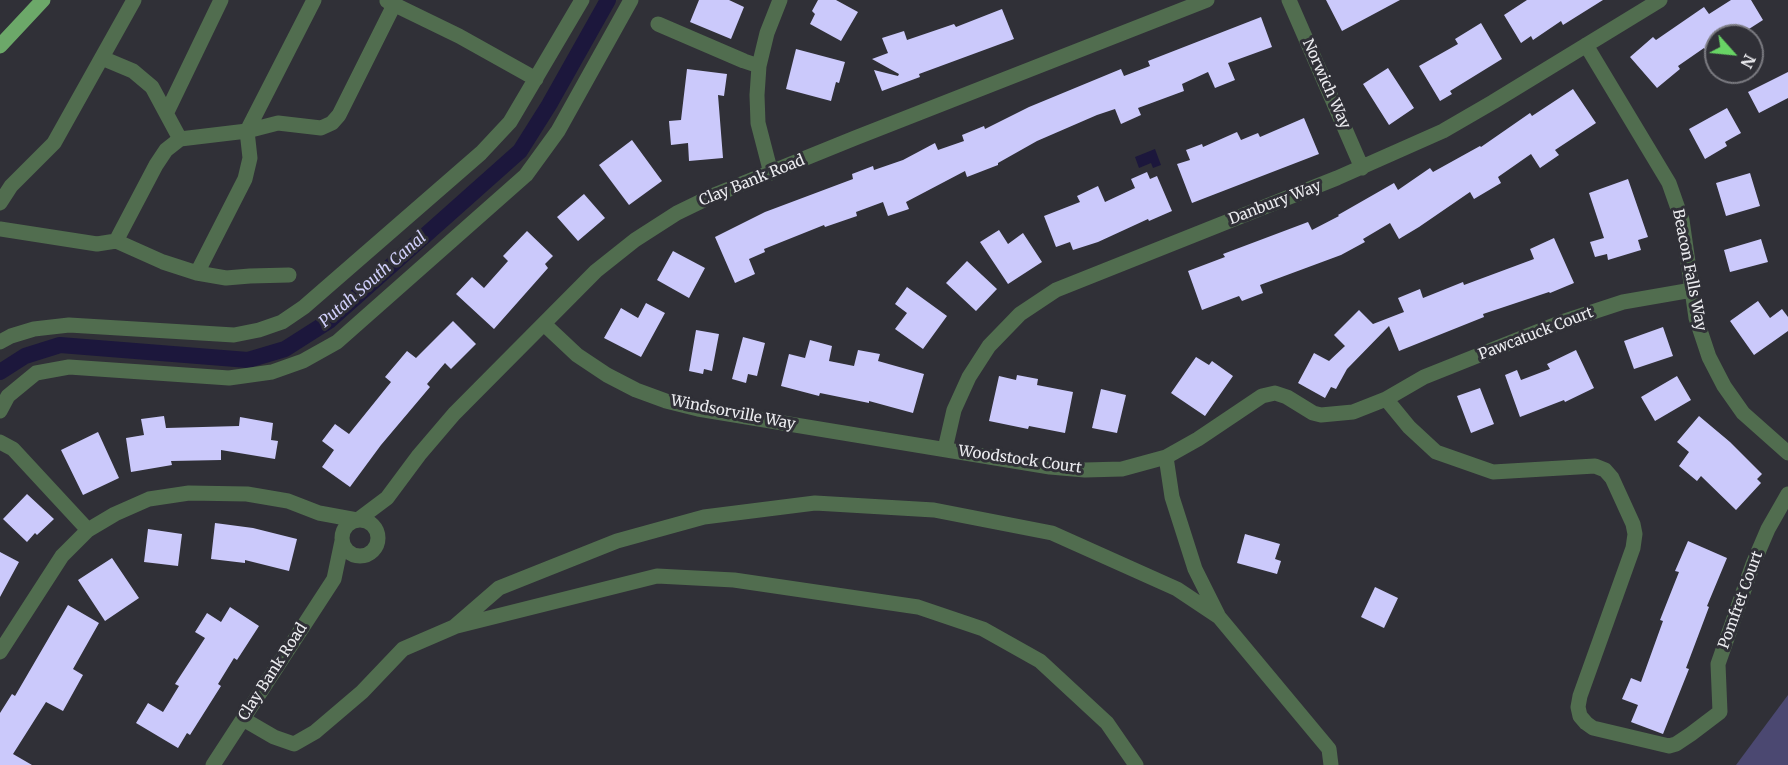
<!DOCTYPE html>
<html>
<head>
<meta charset="utf-8">
<style>
  body { margin:0 }
  #map { position:relative; width:1788px; height:765px; overflow:hidden; background:#303037; font-family:Merriweather,serif }
  canvas { display:block }
  .north { position:absolute; left:1704px; top:24px; width:60px; height:60px; box-sizing:border-box; background:#303037; border:2px solid #7b7b81; border-radius:50%; rotate:117deg; font-size:16px; font-weight:700; line-height:24px; text-align:center; color:#ececf0 }
  .north::after { content:''; display:block; margin:auto; width:21px; height:27px; background:#68d465; clip-path:polygon(50% 0,100% 100%,50% 72%,0 100%) }
</style>
</head>
<body>
<div id="map">
<canvas width="1788" height="765"></canvas>
<div class="north">N</div>
</div>
<script>
const g = document.querySelector('canvas').getContext('2d');
g.lineJoin = 'round';
function paint(path, color) { g.fillStyle = color; g.fill(path, 'evenodd'); }
const poly = rows => new Path2D(rows.map(r => 'M' + r).join(''));
function strokePath(path, color, width, dash) { g.strokeStyle = color; g.lineWidth = width; g.lineCap = dash ? 'butt' : 'round'; g.setLineDash(dash || []); g.stroke(path); }
function drawText(font, color, halo, rows, align = 'center') {
  g.font = font + ' Merriweather,serif'; g.lineWidth = 6; g.setLineDash([]); g.textBaseline = 'middle'; g.strokeStyle = halo; g.fillStyle = color; for (const [text, x, y, turn = 0] of rows) {
    g.save(); g.translate(x, y); g.rotate((+turn || 0) * Math.PI / 180); g.textAlign = isNaN(turn) ? turn : align; if (halo) g.strokeText(text, 0, 0); g.fillText(text, 0, 0); g.restore();
  }
}
const green = poly([
  [1788,695,1788,765,1736,765]
]);
const water = poly([
  [1155,149,1161,165,1153,168,1151,163,1139,168,1135,157]
]);
const canal = poly([
  [0,372,25,356,60,345,248,360,285,349,329,321,520,151,549,105,608,0]
]);
const building = poly([
  [699,0,729,0,744,7,731,39,690,22],
  [818,0,836,0,858,12,841,41,810,24,815,14,812,11],
  [1326,0,1400,0,1342,31],
  [1527,0,1603,0,1563,25,1561,21,1533,40,1531,36,1521,43,1504,15],
  [1731,0,1751,0,1763,20,1738,36,1716,36,1716,66,1704,48,1678,66,1680,69,1657,88,1630,57,1653,37,1656,40,1704,7,1709,14],
  [1002,9,1014,39,919,74,920,77,882,91,874,70,898,76,899,74,872,59,888,53,882,38,904,31,907,40,954,24,956,27],
  [1261,17,1272,47,1228,63,1235,80,1215,88,1208,72,1182,84,1184,91,1138,108,1141,115,1121,124,1115,109,1097,115,1037,141,998,163,998,165,967,177,965,171,906,202,909,209,888,216,883,202,856,212,857,216,825,227,824,225,764,249,765,252,749,259,755,274,735,283,715,237,765,212,853,179,852,174,873,166,874,170,903,160,935,143,938,150,964,141,962,135,984,126,985,129,1029,107,1121,69,1124,76,1150,66,1148,61],
  [1481,23,1502,59,1450,91,1452,94,1440,101,1419,66,1458,44,1455,39],
  [796,49,845,62,839,83,836,82,831,101,786,89],
  [1388,68,1414,108,1389,125,1363,84],
  [687,69,727,74,724,96,718,95,723,158,689,161,688,143,671,145,669,121,681,120],
  [1788,72,1788,98,1759,113,1748,92],
  [1573,89,1596,123,1555,150,1559,155,1540,168,1531,154,1498,177,1501,183,1474,199,1470,192,1419,227,1399,239,1390,223,1363,239,1365,242,1341,255,1260,285,1263,293,1242,301,1239,296,1202,310,1188,271,1225,257,1223,254,1308,222,1312,230,1339,216,1338,215,1394,183,1398,190,1430,168,1433,172,1480,146,1481,147,1530,113,1532,116],
  [1727,108,1741,133,1725,142,1727,146,1705,159,1689,129],
  [1304,118,1319,154,1192,203,1177,164,1190,160,1186,150,1202,144,1203,147,1237,132,1241,140,1258,133,1260,137],
  [632,140,662,181,629,205,599,165],
  [1147,172,1150,179,1157,176,1172,211,1149,221,1148,219,1098,242,1073,250,1070,242,1056,247,1044,216,1080,202,1077,196,1098,186,1105,202,1135,188,1131,179],
  [1750,173,1760,206,1726,216,1716,183],
  [1628,179,1648,237,1638,240,1641,250,1608,260,1607,254,1595,257,1590,242,1604,238,1589,193],
  [584,194,605,218,578,241,557,217],
  [999,230,1008,244,1023,233,1042,262,1008,284,980,242],
  [527,231,553,256,545,264,548,268,494,329,456,294,472,277,484,288,508,261,503,256],
  [1554,238,1574,283,1550,293,1549,292,1483,314,1484,317,1399,351,1389,326,1347,369,1336,389,1331,387,1325,398,1298,383,1314,353,1329,361,1345,346,1334,335,1359,310,1373,324,1404,312,1398,298,1420,289,1423,298,1463,282,1464,285,1534,259,1530,249],
  [1761,239,1768,262,1730,272,1724,250],
  [673,251,705,268,689,298,657,280],
  [967,261,997,289,976,311,946,283],
  [907,287,947,316,923,349,895,329,907,313,895,304],
  [1758,301,1770,318,1782,309,1788,317,1788,331,1754,355,1730,321],
  [646,303,665,313,641,357,604,338,621,308,638,318],
  [453,321,476,344,451,369,445,363,427,384,430,387,381,445,350,487,322,467,334,450,322,441,335,424,349,434,391,382,385,377,407,351,416,358],
  [1663,327,1673,356,1634,369,1624,341],
  [696,330,719,334,712,371,704,369,703,374,689,371],
  [743,337,765,343,757,376,748,374,746,383,732,379],
  [810,340,832,346,829,361,854,366,858,350,880,354,878,361,924,374,913,413,869,401,869,403,820,393,819,396,781,386,789,354,805,358],
  [1576,350,1594,388,1565,402,1564,400,1520,417,1505,375,1517,370,1521,380,1550,369,1547,364],
  [1196,357,1209,365,1212,361,1233,376,1205,416,1171,393],
  [1017,375,1038,379,1037,385,1073,392,1065,433,1029,426,1028,429,989,421,999,376,1016,380],
  [1677,376,1691,400,1655,421,1641,397],
  [1480,388,1494,424,1471,433,1457,396],
  [1101,389,1126,395,1117,433,1092,428],
  [164,416,166,428,239,426,240,417,273,423,271,440,278,441,275,459,221,450,221,460,171,461,172,465,131,472,126,438,144,435,141,419],
  [1699,416,1730,442,1762,474,1757,479,1761,483,1736,510,1701,476,1697,481,1679,466,1689,452,1677,442],
  [98,432,119,478,83,495,61,450],
  [27,494,54,519,37,535,35,533,27,542,3,519],
  [215,523,253,528,297,539,289,571,245,560,245,563,211,559],
  [148,529,182,534,178,566,144,562],
  [1245,534,1280,544,1275,559,1281,561,1277,574,1237,563],
  [1688,541,1727,558,1707,606,1709,607,1686,668,1689,669,1663,734,1631,722,1638,705,1622,699,1631,678,1641,682,1663,621,1660,620,1679,572,1675,571],
  [0,552,19,562,0,597],
  [112,558,139,598,105,621,78,580],
  [1375,587,1398,598,1384,628,1361,617],
  [68,605,99,623,73,669,83,675,63,711,46,702,13,754,32,765,0,765,0,713,12,694,15,696],
  [230,607,259,626,237,660,234,658,218,684,221,686,190,735,187,733,178,748,136,723,148,703,163,712,179,686,175,684,205,638,195,632,207,613,221,622]
]);
const minor = poly([
  [1289,0,1362,168],
  [387,1,459,36,536,79],
  [658,24,744,61,759,66],
  [1586,45,1669,183,1682,220,1696,318,1709,357,1724,386,1743,413,1788,453],
  [102,58,133,71,152,87,180,139],
  [167,112,221,0],
  [771,173,758,123,757,95,759,66,767,33,780,0],
  [0,203,11,186,54,143,134,0],
  [0,229,97,244,116,241,163,262,197,273,226,278,250,276,289,275],
  [116,241,156,165,166,150,180,139,247,131,278,123,321,128,332,123,339,115,394,5],
  [197,273,245,179,250,158,247,131,314,0],
  [544,324,577,355,607,375,636,390,666,401,698,409,1050,467,1085,470,1122,469,1166,457,1198,439,1262,396,1275,393,1287,397,1313,413,1321,415,1353,412,1386,399,1409,427,1436,452,1493,472,1595,466,1605,470,1612,478,1633,524,1635,534,1633,548,1580,696,1578,707,1580,716,1586,723,1593,728,1669,746,1676,744,1691,734,1720,712,1718,664,1753,564,1768,529,1788,494],
  [0,342,11,336,34,329,69,325,234,335,259,330,282,322,304,307,481,153,510,122,582,0],
  [1386,399,1424,377,1562,322,1623,302,1692,290],
  [0,411,8,396,36,373,69,367,229,378,272,372,303,361,337,342,526,175,558,131,631,0],
  [0,442,13,449,88,530],
  [945,449,954,410,969,377,989,346,1020,314,1056,290,1337,178,1443,131,1493,102,1660,0],
  [1166,457,1172,497,1195,569,1218,615],
  [359,519,387,498,419,455,454,414,596,271,635,240,677,213,712,196,855,138,1207,0],
  '342 538a18 18 0 1 1 36 0a18 18 0 1 1-36 0Z',
  [457,626,657,576,734,580,918,607,983,629,1040,661,1107,723,1136,765],
  [0,652,62,556,88,530,115,514,149,499,189,493,247,494,288,501,319,513,357,520],
  [243,719,274,737,294,744,315,732,362,692,403,649,454,627,499,588,617,541,704,517,815,503,934,510,1052,533,1177,589,1219,617,1329,749,1331,765],
  [213,765,334,579,342,541]
]);
const major = poly([
  [0,46,43,0]
]);
const streetNames = [
  ["Norwich Way",1326,84,66],
  ["Clay Bank Road",752,181,-22],
  ["Danbury Way",1275,203,-21],
  ["Beacon Falls Way",1689,270,79],
  ["Pawcatuck Court",1536,334,-21],
  ["Windsorville Way",733,413,11],
  ["Woodstock Court",1020,460,8],
  ["Pomfret Court",1741,600,-70],
  ["Clay Bank Road",273,672,-57]
];
const waterNames = [
  ["Putah South Canal",373,280,-41]
];
paint(green, '#4b4871');
paint(water, '#1c173c');
strokePath(canal, '#1c173c', 16);
paint(building, '#cbc9fb');
strokePath(minor, '#516d4f', 15);
strokePath(major, '#6ca869', 15);
drawText('15px', '#ececf0', '#303037', streetNames);
drawText('italic 16px', '#d1d0fb', '#303037', waterNames);
</script>
</body>
</html>
